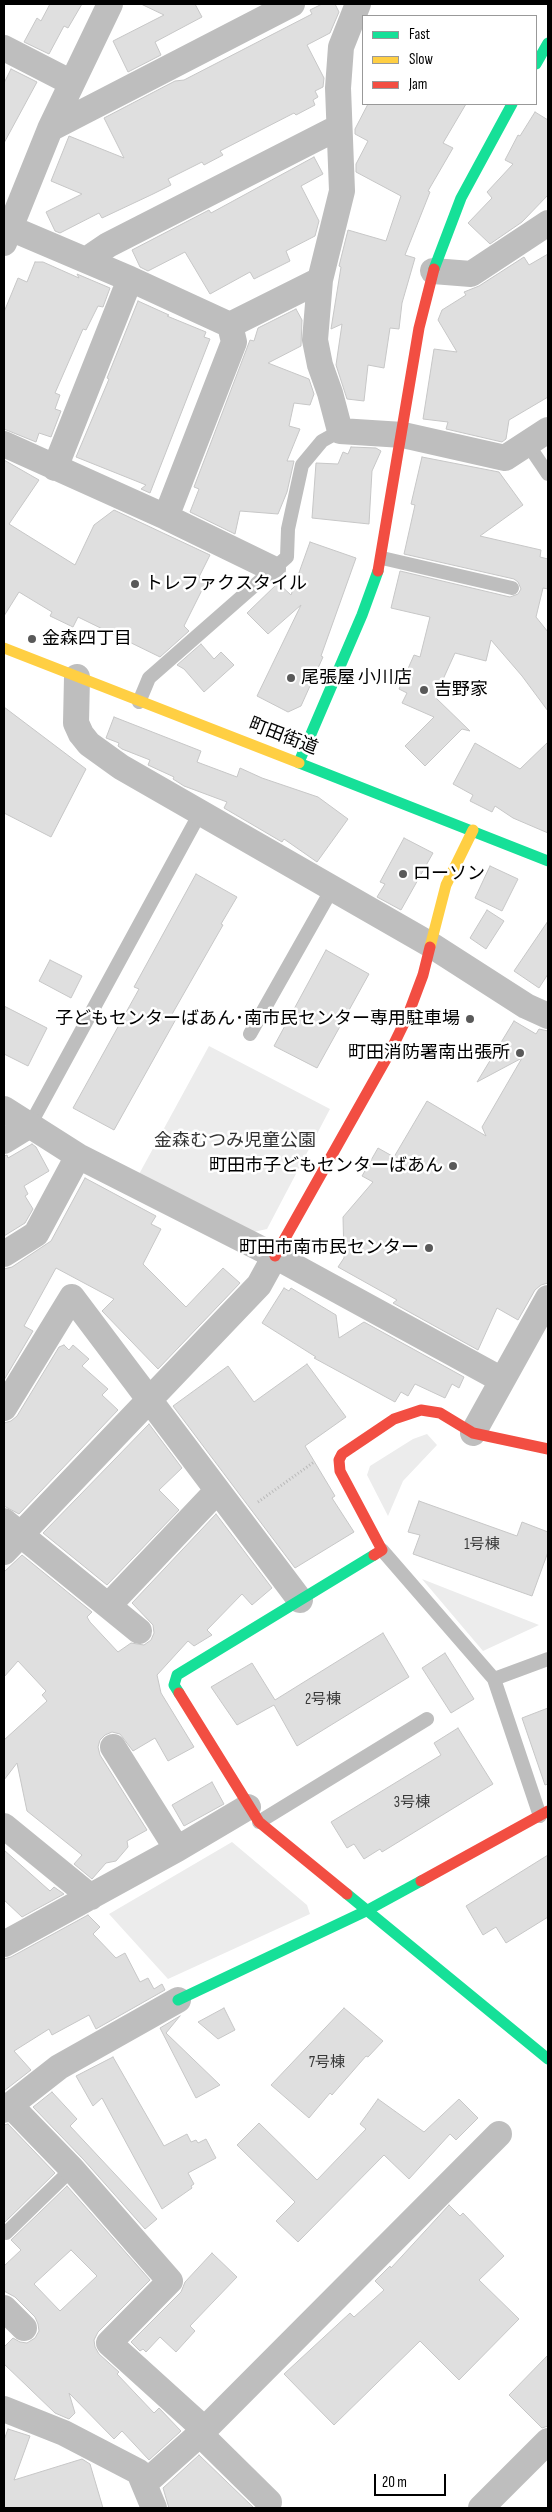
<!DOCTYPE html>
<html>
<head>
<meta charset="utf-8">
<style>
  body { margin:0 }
  #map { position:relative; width:552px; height:2512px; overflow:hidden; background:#fff; font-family:"Sofia Sans Condensed",sans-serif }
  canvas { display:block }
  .frame { position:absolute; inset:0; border:5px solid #000; pointer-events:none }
  .legend { position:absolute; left:362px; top:15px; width:175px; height:90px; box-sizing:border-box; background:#fff; border:1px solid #999; margin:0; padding:6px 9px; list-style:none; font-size:15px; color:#000 }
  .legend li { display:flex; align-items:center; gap:10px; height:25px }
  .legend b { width:25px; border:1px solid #999 }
  .scale { position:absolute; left:374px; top:2474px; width:72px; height:22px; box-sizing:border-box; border:2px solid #000; border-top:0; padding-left:6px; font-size:15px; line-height:18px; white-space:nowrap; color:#000; -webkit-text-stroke:4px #fff; paint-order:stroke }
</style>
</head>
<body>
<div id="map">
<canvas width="552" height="2512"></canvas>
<div class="frame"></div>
<ul class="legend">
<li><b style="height:6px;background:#16e098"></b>Fast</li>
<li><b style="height:6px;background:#ffcf43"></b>Slow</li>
<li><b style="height:6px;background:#f24e42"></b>Jam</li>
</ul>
<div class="scale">20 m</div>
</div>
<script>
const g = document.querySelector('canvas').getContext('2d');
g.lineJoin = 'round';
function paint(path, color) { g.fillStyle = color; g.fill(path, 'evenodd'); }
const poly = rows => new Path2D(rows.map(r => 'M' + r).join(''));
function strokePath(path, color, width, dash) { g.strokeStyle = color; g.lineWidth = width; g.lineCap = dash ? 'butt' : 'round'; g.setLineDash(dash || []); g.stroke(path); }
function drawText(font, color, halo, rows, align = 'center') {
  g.font = font + ' "Sofia Sans Condensed","Noto Sans JP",sans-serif'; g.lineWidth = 5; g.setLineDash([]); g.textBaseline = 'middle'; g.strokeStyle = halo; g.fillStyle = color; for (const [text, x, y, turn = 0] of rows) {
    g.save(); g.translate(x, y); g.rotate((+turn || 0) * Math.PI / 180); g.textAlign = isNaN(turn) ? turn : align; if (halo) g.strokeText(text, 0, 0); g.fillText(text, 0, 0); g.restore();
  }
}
const green = poly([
  [209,1046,330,1109,267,1229,249,1233,138,1176],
  [427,1434,437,1445,403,1481,388,1516,367,1475,370,1466,413,1439],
  [422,1579,539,1625,483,1651],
  [232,1842,307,1905,310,1914,168,1979,109,1914]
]);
const building = poly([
  [50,4,82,4,68,28,64,26,49,54,24,42,37,18,41,21,50,4],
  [141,4,195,4,202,17,155,42,161,55,128,72,113,41,164,15,141,4],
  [322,4,335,4,339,12,330,33,307,45,324,78,323,87,315,91,318,97,313,100,315,105,296,115,294,113,220,151,223,155,204,165,202,162,168,179,171,185,153,194,102,218,99,213,60,233,55,231,46,212,82,194,51,181,69,136,124,158,104,118,175,81,184,80,312,14,310,10,322,4],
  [11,69,37,82,4,143,4,83,11,69],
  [368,104,466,104,443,143,453,148,428,191,430,192,405,255,415,258,402,303,399,329,390,328,384,368,368,365,364,401,347,399,336,365,342,324,331,329,341,267,339,266,348,230,386,241,401,196,356,172,356,164,368,141,355,134,355,129,368,104],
  [535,112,548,120,548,195,522,222,490,244,468,223,492,198,487,192,513,164,505,160,518,135,520,136,535,112],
  [314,157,323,174,301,186,319,221,315,236,286,251,290,261,254,279,250,272,210,294,185,252,148,271,140,267,132,250,209,210,211,213,314,157],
  [548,254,548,397,509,420,506,439,502,442,446,429,448,422,423,419,434,349,457,352,438,320,442,310,466,295,464,292,479,286,524,257,529,265,548,254],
  [35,262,43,262,79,278,77,274,110,288,103,307,98,306,86,330,83,329,55,393,60,395,55,409,61,411,51,437,39,433,36,442,4,429,4,312,18,278,27,282,35,262],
  [138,301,169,315,167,316,206,332,204,337,210,339,150,493,141,489,146,485,76,457,109,379,107,378,138,301],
  [296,309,302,320,301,346,268,363,309,379,314,394,310,405,294,403,289,426,300,429,287,461,294,461,287,492,278,514,240,511,235,534,190,512,199,489,194,487,250,340,254,341,258,328,296,309],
  [351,447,376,448,381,451,372,471,369,524,312,518,316,463,338,464,343,452,348,454,351,447],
  [422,457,499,472,523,505,480,536,541,550,540,557,548,559,548,589,543,588,536,617,548,632,548,711,522,676,491,640,486,661,455,653,435,697,470,731,462,729,425,766,405,746,434,717,402,703,407,693,399,689,414,655,420,657,430,617,391,608,400,571,510,597,518,594,521,589,518,582,514,579,404,554,415,505,411,504,422,457],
  [4,460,39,480,9,524,75,565,94,525,114,510,210,555,199,577,207,580,184,626,189,631,160,657,78,617,73,627,50,616,52,612,19,592,4,616,4,460],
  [310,542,356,558,321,656,323,657,301,706,288,712,257,696,301,605,268,634,247,613,278,583,291,595,310,542],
  [201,644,214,659,221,652,234,665,204,692,184,669,177,665,201,644],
  [4,707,86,769,51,837,4,813,4,707],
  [114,717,201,751,197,762,237,777,240,768,262,778,318,797,348,819,317,862,284,839,282,842,224,808,227,802,184,786,173,779,174,777,148,765,150,760,122,749,118,746,119,743,106,738,114,717],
  [548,742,548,833,513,818,495,806,492,812,470,801,473,795,453,784,475,743,520,769,548,742],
  [404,838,433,853,401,910,377,897,385,884,380,882,404,838],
  [490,866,518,879,502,911,475,898,490,866],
  [196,874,237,897,221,924,223,925,171,1016,176,1019,114,1130,73,1108,139,989,134,987,196,874],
  [487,910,504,921,486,949,470,938,487,910],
  [548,921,548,974,539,988,514,971,548,921],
  [326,950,369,974,317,1068,274,1046,326,950],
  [50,960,82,976,71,998,39,981,50,960],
  [4,1006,47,1028,28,1066,4,1054,4,1006],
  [514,1021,536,1034,539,1029,548,1031,548,1283,541,1285,535,1290,518,1320,497,1308,478,1350,393,1303,397,1300,338,1267,344,1258,343,1217,373,1182,362,1176,378,1148,394,1157,427,1101,486,1136,482,1127,522,1058,477,1082,514,1021],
  [32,1144,36,1147,49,1171,24,1186,28,1194,25,1196,33,1209,25,1223,4,1236,4,1156,7,1155,8,1158,32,1144],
  [85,1178,156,1216,151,1224,161,1229,143,1264,186,1307,223,1268,240,1283,158,1369,102,1311,114,1299,56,1268,24,1326,33,1331,4,1380,4,1269,12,1267,51,1241,85,1178],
  [284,1288,289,1291,291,1288,336,1315,339,1338,364,1322,464,1377,459,1388,452,1384,445,1398,415,1384,408,1396,401,1392,395,1402,314,1358,316,1357,262,1323,284,1288],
  [64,1345,69,1350,73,1345,89,1359,82,1366,108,1389,102,1395,118,1410,19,1514,4,1506,4,1423,11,1421,17,1416,59,1347,64,1345],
  [307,1364,346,1417,305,1446,335,1496,332,1498,354,1532,295,1568,173,1406,228,1366,254,1402,307,1364],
  [149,1424,182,1468,159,1490,179,1510,107,1585,43,1533,149,1424],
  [419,1501,517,1536,522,1522,548,1532,548,1552,532,1596,413,1554,420,1535,408,1532,419,1501],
  [216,1514,272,1588,252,1605,242,1594,207,1630,212,1635,194,1646,188,1641,157,1675,161,1693,194,1747,168,1761,155,1738,133,1751,120,1734,112,1732,105,1735,100,1740,98,1747,100,1755,147,1830,127,1841,128,1847,116,1861,106,1863,92,1879,74,1864,82,1855,27,1811,17,1763,4,1780,4,1740,47,1701,42,1695,46,1691,18,1661,4,1677,4,1572,22,1555,92,1612,87,1617,90,1622,118,1652,131,1643,144,1645,151,1640,154,1633,153,1625,132,1603,216,1514],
  [383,1633,409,1677,297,1746,274,1705,237,1725,211,1687,252,1663,275,1700,383,1633],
  [445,1653,474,1699,451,1713,422,1668,445,1653],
  [548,1708,548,1784,545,1785,522,1718,548,1708],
  [458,1728,493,1784,382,1852,380,1849,364,1859,354,1844,347,1848,331,1822,441,1755,434,1743,458,1728],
  [212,1782,224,1804,184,1826,172,1805,212,1782],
  [4,1850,50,1891,54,1887,64,1894,22,1917,4,1900,4,1850],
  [548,1855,548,1917,506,1943,496,1927,483,1935,466,1906,548,1855],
  [88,1915,100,1927,93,1934,116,1958,125,1953,140,1982,148,1978,154,1989,162,1984,165,1990,96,2029,89,2015,52,2035,49,2029,14,2051,31,2070,4,2091,4,1959,11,1957,88,1915],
  [224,2008,235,2030,218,2039,198,2022,224,2008],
  [344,2008,383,2041,368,2057,366,2056,332,2095,330,2093,309,2118,271,2085,344,2008],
  [180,2016,166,2033,220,2085,196,2098,160,2028,180,2016],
  [113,2057,164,2146,187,2134,191,2142,196,2140,198,2143,206,2139,216,2158,188,2173,194,2184,191,2186,192,2188,162,2209,102,2098,93,2106,76,2076,113,2057],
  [52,2092,77,2119,70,2126,157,2219,145,2229,83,2159,33,2107,52,2092],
  [378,2099,424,2132,459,2099,478,2118,456,2140,450,2134,409,2179,384,2155,298,2242,276,2221,295,2202,237,2145,259,2123,317,2180,366,2129,360,2124,378,2099],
  [8,2124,55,2173,4,2223,4,2125,8,2124],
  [67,2186,150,2280,98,2332,94,2340,95,2347,99,2354,119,2372,117,2374,154,2413,159,2408,181,2431,149,2460,122,2431,114,2439,69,2393,75,2413,69,2419,55,2413,4,2364,4,2347,13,2338,20,2342,27,2343,35,2338,39,2331,38,2324,35,2317,15,2297,4,2291,4,2266,21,2250,11,2240,67,2186],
  [71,2250,97,2276,60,2311,34,2284,71,2250],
  [449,2205,460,2216,463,2213,504,2256,479,2280,519,2319,459,2380,420,2341,334,2425,284,2374,350,2313,354,2317,384,2290,375,2281,390,2266,391,2268,449,2205],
  [212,2253,237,2277,190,2326,195,2331,176,2352,160,2337,146,2352,143,2349,140,2351,131,2342,181,2292,185,2282,212,2253],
  [548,2355,548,2426,542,2428,509,2395,548,2355],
  [8,2429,30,2436,14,2480,82,2459,90,2464,103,2508,4,2508,4,2440,8,2429],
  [199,2455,254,2508,169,2508,163,2488,199,2455]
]);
const path = poly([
  [258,1502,314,1462]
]);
const lane = poly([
  [527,443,548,474],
  [382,558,512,588],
  [139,702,149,678,287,557,288,529,302,465,322,441,340,431],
  [250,1034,332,889],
  [30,1125,200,813],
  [382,1550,494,1679,540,1816],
  [494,1679,548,1659],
  [259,1822,427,1719],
  [6,2233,72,2169]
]);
const street = poly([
  [358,4,341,47,338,88,342,191,320,280,315,340,320,365,330,393,340,431,403,435,505,458,548,430],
  [4,48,72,83],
  [50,129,292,4],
  [10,228,130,279,230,325,320,280],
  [4,243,50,129,110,4],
  [86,260,108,245,339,127],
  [433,271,471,274,548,223],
  [4,444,166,517,273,569],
  [55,468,130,279],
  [166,517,234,342,230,325],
  [77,677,76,723,81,734,89,744,121,767,431,945,526,1006,548,1016],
  [4,1109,78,1156,275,1256,502,1380],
  [4,1141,30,1125],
  [4,1254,36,1234,78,1156],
  [4,1408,72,1297,300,1600],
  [473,1433,548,1298],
  [4,1521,139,1631],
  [4,1552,259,1285,275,1256],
  [109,1605,217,1491],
  [113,1747,177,1849],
  [4,1826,91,1897],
  [4,1944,177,1849,248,1807],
  [10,2105,72,2169,170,2281,109,2343,204,2429],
  [4,2110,59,2067,178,2000],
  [4,2308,24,2328],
  [4,2409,64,2433,139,2472,154,2508],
  [200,2434,269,2502],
  [144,2484,200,2434,499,2134],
  [481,2508,548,2441]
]);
const fast = poly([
  [536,64,548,43],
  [434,269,461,198,512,104],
  [299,762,362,615,378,571],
  [299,763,548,861],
  [179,1693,174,1685,177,1675,374,1555],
  [347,1894,548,2059],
  [178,2000,366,1911,421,1881]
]);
const slow = poly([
  [4,648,299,763],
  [430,947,446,885,473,830]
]);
const jam = poly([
  [378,571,419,328,434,269],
  [275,1256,390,1052,408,1015,423,975,430,947],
  [374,1555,382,1550,340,1471,339,1460,342,1454,394,1419,421,1410,440,1413,473,1433,548,1449],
  [179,1693,259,1822,347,1894],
  [421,1881,548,1811]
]);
const markers = [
  [135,584,5,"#595959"],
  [32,639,5,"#595959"],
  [291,678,5,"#595959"],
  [424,690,5,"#595959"],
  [403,874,5,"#595959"],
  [470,1019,5,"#595959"],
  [520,1053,5,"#595959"],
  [453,1166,5,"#595959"],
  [429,1248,5,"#595959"]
];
const numberNames = [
  ["1号棟",482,1545],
  ["2号棟",323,1700],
  ["3号棟",412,1803],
  ["7号棟",327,2063]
];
const poiNames = [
  ["トレファクスタイル",145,584],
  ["金森四丁目",42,639],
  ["尾張屋 小川店",301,678],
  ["吉野家",434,690],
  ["ローソン",413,874],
  ["子どもセンターばあん･南市民センター専用駐車場",460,1019,"right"],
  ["町田消防署南出張所",510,1053,"right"],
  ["町田市子どもセンターばあん",443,1166,"right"],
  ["町田市南市民センター",419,1248,"right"]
];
const streetNames = [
  ["町田街道",283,737,21]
];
const parkNames = [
  ["金森むつみ児童公園",235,1141]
];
paint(green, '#ececec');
paint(building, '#dfdfdf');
strokePath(building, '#c7c7c7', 1);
strokePath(path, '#b9b9b9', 3, [1, 2.5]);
strokePath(lane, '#bebebe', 14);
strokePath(street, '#bebebe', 26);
strokePath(fast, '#16e098', 11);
strokePath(slow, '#ffcf43', 11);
strokePath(jam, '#f24e42', 11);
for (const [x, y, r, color] of markers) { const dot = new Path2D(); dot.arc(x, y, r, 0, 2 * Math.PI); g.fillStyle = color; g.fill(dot); strokePath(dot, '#fff', 2); }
drawText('15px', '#383838', null, numberNames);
drawText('18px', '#000', '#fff', poiNames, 'left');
drawText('18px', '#000', '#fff', streetNames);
drawText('18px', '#333', '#fff', parkNames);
</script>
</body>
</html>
